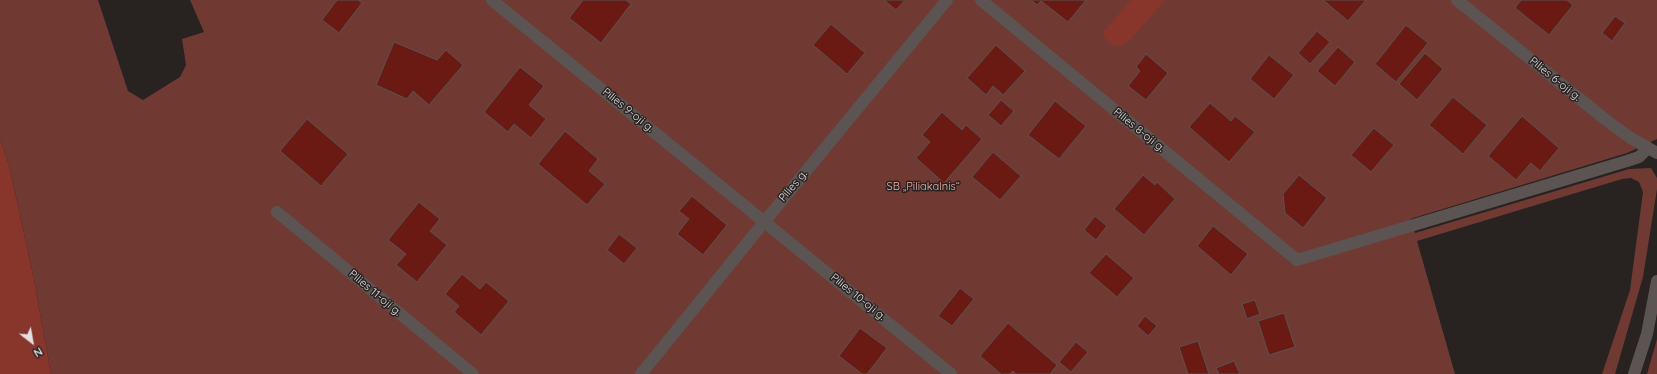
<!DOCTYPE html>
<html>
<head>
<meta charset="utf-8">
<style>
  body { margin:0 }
  #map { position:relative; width:1657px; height:374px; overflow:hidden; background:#282221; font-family:Quicksand,sans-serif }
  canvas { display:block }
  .north { position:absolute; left:12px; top:322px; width:40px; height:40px; -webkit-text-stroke:3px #282221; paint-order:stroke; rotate:149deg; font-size:11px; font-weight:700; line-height:16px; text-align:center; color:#e4e0e0 }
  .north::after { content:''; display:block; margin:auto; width:14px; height:18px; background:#e4e0e0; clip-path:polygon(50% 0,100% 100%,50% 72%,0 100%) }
</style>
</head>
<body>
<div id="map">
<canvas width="1657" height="374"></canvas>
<div class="north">N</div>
</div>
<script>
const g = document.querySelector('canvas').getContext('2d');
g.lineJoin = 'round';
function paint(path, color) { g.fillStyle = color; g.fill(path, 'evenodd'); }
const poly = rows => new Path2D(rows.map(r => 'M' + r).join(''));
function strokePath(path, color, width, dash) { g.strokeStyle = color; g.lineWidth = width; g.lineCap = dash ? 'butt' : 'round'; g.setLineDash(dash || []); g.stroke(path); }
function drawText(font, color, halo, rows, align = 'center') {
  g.font = font + ' Quicksand,sans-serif'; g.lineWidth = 3; g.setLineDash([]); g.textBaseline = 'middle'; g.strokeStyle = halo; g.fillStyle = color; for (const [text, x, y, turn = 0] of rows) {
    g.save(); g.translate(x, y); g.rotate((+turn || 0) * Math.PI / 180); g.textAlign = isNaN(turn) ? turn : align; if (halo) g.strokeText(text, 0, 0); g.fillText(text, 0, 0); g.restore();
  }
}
const green = poly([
  [0,0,98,0,128,91,143,100,180,77,186,65,182,39,204,32,190,0,1657,0,1657,139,1627,153,1410,219,1415,233,1629,169,1651,168,1657,178,1657,189,1643,277,1615,374,1602,374,1630,290,1643,192,1639,182,1631,178,1622,179,1417,241,1455,374,51,374,34,279,9,165,0,139],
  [1657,339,1657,374,1647,374]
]);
const water = poly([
  [1131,0,1165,0,1129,41,1122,45,1113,46,1103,36,1104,31],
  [0,139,9,165,34,279,51,374,0,374]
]);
const building = poly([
  [337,0,358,0,362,3,339,33,322,20,337,0],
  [583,0,626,0,631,4,601,43,569,18,583,0],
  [884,0,905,0,896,10,884,0],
  [1031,0,1086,0,1068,22,1041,1,1037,5,1031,0],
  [1323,0,1366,0,1348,21,1323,0],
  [1521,0,1567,0,1573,5,1549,35,1515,8,1521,0],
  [1615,16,1625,23,1612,41,1602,33,1615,16],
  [831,24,865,53,847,74,813,45,831,24],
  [1406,25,1428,43,1396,82,1375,64,1406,25],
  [1317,31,1330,42,1310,64,1298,53,1317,31],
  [394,42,437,60,446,50,463,65,429,105,413,91,407,99,376,85,394,42],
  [996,45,1025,71,1003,95,993,86,986,95,967,78,996,45],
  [1338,47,1355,62,1335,86,1317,71,1338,47],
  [1425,53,1443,69,1417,100,1399,84,1425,53],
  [1146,54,1168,73,1146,100,1128,86,1140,71,1136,67,1146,54],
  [1269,55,1294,75,1274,99,1250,79,1269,55],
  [520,67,544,86,529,105,546,119,531,138,514,124,508,132,484,112,520,67],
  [1453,97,1487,125,1463,154,1429,125,1453,97],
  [1001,100,1014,111,1001,126,988,115,1001,100],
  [1055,101,1086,126,1059,159,1028,135,1055,101],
  [1210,103,1231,121,1235,116,1255,132,1229,162,1189,127,1210,103],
  [942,112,962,130,966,125,982,139,944,183,916,158,930,142,922,135,942,112],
  [1522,116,1559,148,1540,171,1531,163,1516,180,1488,156,1522,116],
  [307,119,348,154,321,186,280,151,307,119],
  [1374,128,1394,145,1371,172,1351,155,1374,128],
  [565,131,598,159,589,171,605,184,587,205,538,164,565,131],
  [993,152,1021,176,1000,200,972,177,993,152],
  [1143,175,1155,185,1157,182,1175,199,1144,235,1114,209,1143,175],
  [1299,175,1327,198,1303,228,1285,213,1283,194,1299,175],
  [692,196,727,225,703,255,677,234,689,219,679,211,692,196],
  [419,202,440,219,430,231,447,245,417,282,396,265,406,254,388,240,419,202],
  [1095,216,1107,226,1096,240,1084,230,1095,216],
  [1213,226,1248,254,1231,275,1197,246,1213,226],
  [619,234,637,248,624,264,607,250,619,234],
  [1106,254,1134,278,1117,297,1089,273,1106,254],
  [462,274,480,289,486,282,509,301,481,335,454,312,459,306,445,294,462,274],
  [960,288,974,299,952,326,938,316,960,288],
  [1255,300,1260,314,1247,319,1242,304,1255,300],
  [1284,313,1295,347,1269,355,1258,321,1284,313],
  [1145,316,1157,326,1148,336,1137,326,1145,316],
  [1008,323,1057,365,1050,374,1016,374,1013,371,1010,374,1001,374,980,356,1008,323],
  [860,328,887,348,867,374,862,374,839,356,860,328],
  [1198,341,1209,374,1188,374,1179,347,1198,341],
  [1076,342,1088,352,1071,372,1059,362,1076,342],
  [1234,361,1240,374,1219,374,1216,368,1234,361]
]);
const minor = poly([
  [492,0,951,374],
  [981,0,1297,260,1627,161,1639,157,1648,148],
  [1457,0,1606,120,1629,137,1657,153],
  [277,212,473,374],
  [641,374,765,221,947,0],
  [1634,374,1647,334,1657,281]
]);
const streetNames = [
  ["Pilies 6-oji g.",1555,79,39],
  ["Pilies 9-oji g.",628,110,39],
  ["Pilies 8-oji g.",1139,130,39],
  ["Pilies g.",793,186,-50],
  ["Pilies 11-oji g.",375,293,40],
  ["Pilies 10-oji g.",858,297,39]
];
const parkNames = [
  ["SB „Piliakalnis“",923,187]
];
paint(green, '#703a33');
paint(water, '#88352c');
paint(building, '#6b1913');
strokePath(building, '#595251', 1);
strokePath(minor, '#5b5453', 12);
drawText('11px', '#e4e0e0', '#282221', streetNames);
drawText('11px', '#f9b0a5', '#282221', parkNames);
</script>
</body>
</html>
